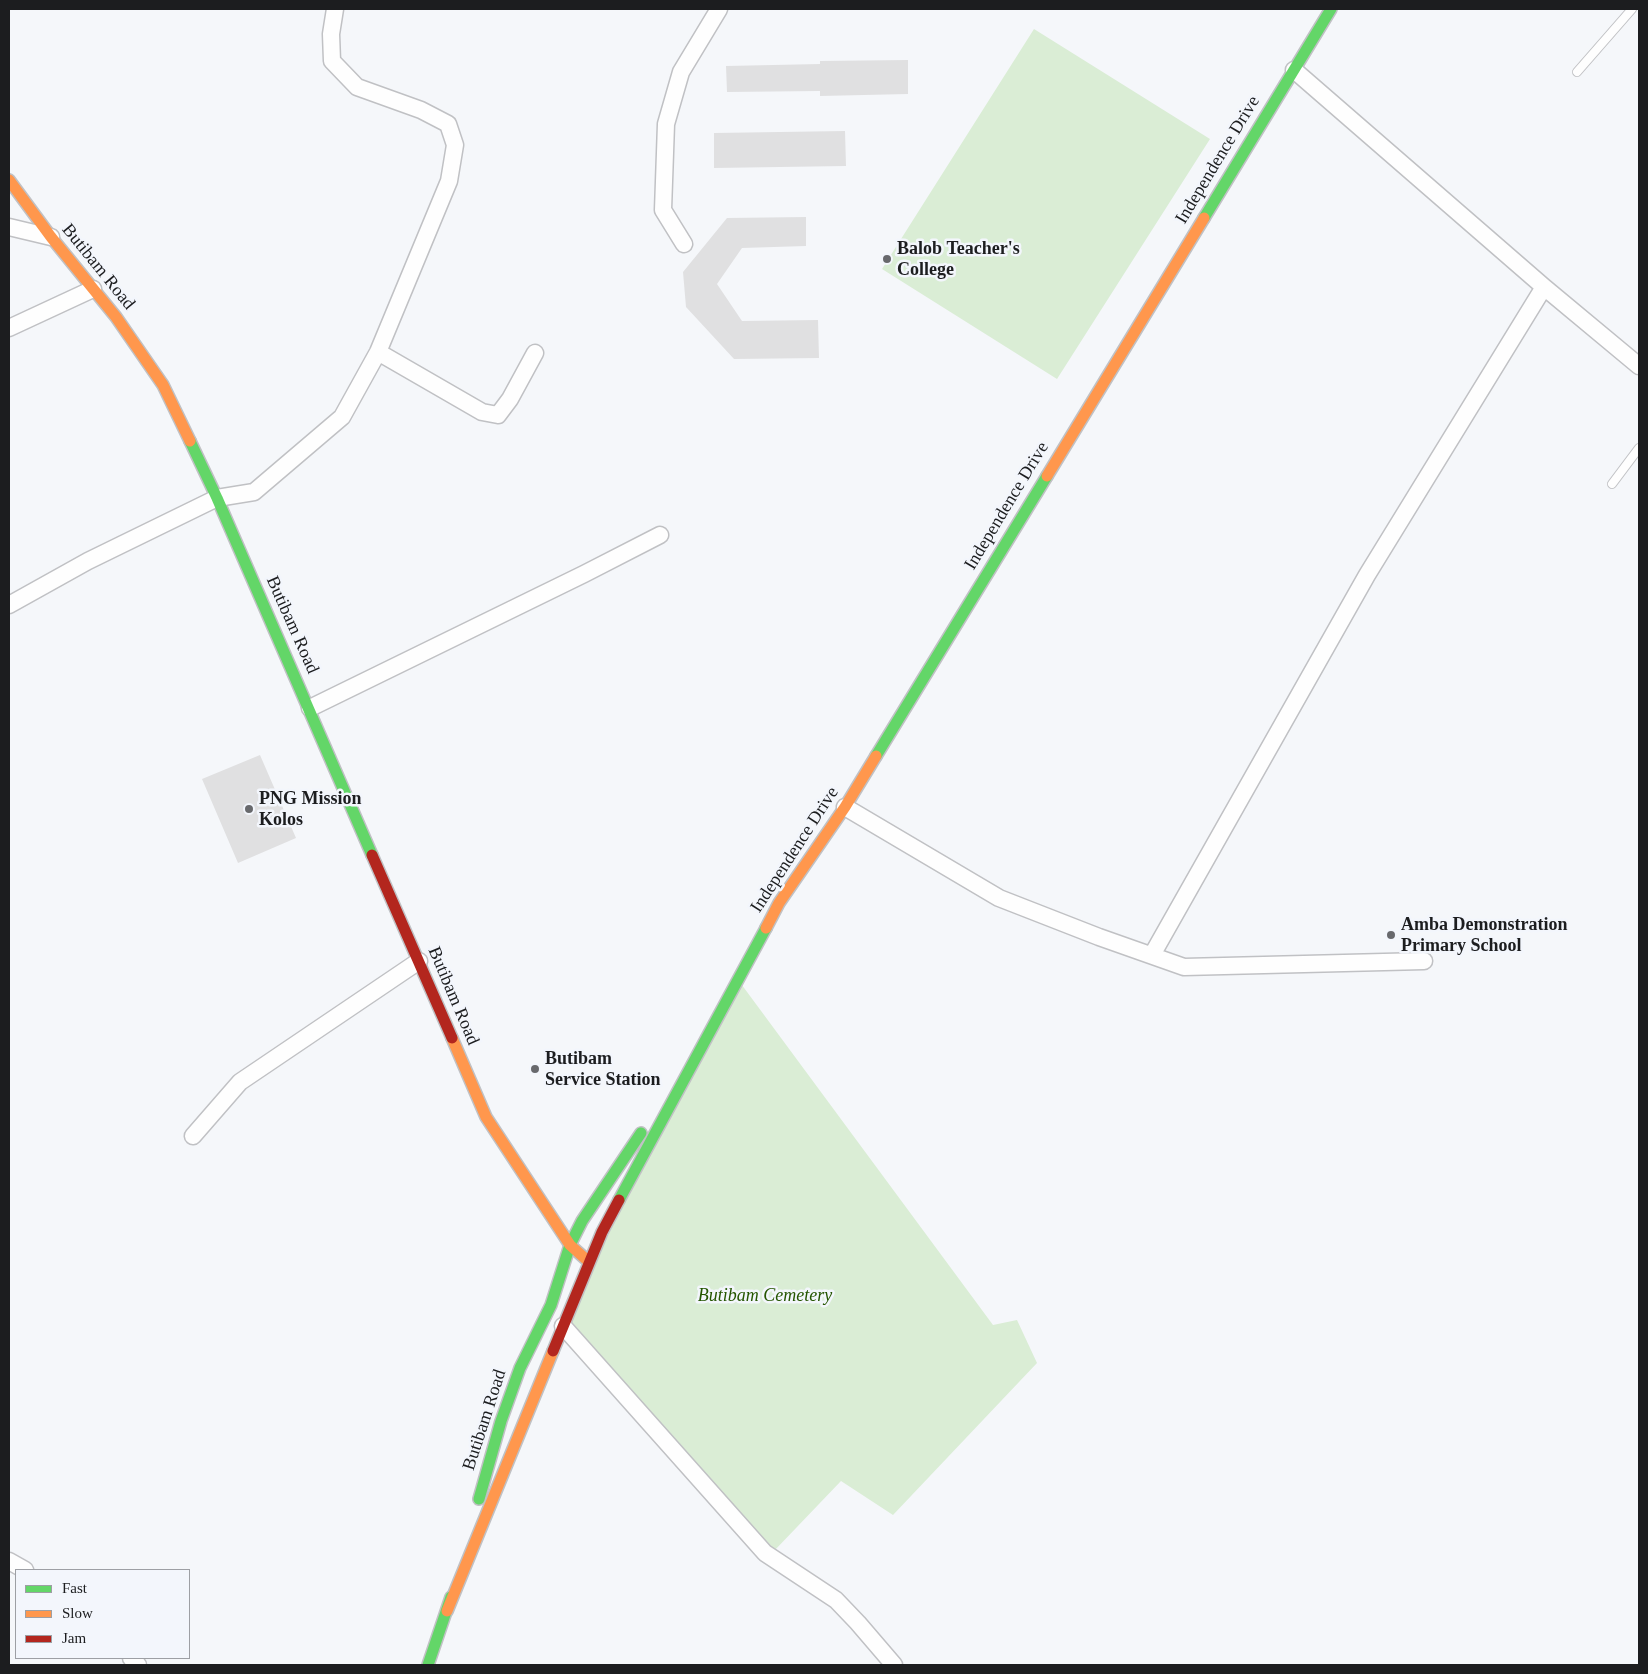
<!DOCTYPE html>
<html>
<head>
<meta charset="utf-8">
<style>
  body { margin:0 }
  #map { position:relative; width:1648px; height:1674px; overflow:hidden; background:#f5f7fa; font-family:"Times New Roman",serif }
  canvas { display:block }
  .frame { position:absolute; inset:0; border:10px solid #1c1d1f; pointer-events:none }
  .legend { position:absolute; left:15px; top:1569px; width:175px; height:90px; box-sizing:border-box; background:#f3f6fc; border:1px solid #9d9fa4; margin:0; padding:6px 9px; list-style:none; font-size:15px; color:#1c1d1f }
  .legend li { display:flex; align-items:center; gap:10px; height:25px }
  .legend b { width:25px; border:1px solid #9d9fa4 }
</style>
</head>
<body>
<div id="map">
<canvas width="1648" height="1674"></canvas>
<div class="frame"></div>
<ul class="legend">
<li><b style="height:6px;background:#63d668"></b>Fast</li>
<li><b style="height:6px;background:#ff974d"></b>Slow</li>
<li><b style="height:6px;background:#b3261e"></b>Jam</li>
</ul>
</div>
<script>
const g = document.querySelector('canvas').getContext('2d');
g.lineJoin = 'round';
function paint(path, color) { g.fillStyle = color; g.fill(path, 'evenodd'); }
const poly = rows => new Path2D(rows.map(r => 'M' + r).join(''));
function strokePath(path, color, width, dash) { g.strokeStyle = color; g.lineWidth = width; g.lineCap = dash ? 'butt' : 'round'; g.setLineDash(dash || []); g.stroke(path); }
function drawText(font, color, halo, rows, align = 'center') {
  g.font = font + ' "Times New Roman",serif'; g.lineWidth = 5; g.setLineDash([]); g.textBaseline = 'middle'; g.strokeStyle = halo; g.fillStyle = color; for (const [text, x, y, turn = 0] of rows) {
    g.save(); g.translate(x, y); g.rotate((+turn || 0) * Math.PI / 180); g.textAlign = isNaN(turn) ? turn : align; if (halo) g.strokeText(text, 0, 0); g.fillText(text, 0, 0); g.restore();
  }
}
const green = poly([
  [1034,29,1210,139,1057,379,882,269],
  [736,977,993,1325,1017,1320,1037,1363,893,1515,841,1481,774,1551,738,1509,563,1326]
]);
const building = poly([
  [908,60,908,94,820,96,820,91,727,92,726,66,820,64,820,61],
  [845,131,846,166,714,168,714,133],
  [806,217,806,246,742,248,717,284,742,321,818,320,819,358,734,359,686,307,683,272,727,218],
  [260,755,296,838,238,863,202,779]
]);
const lane = poly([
  [1577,72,1632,9],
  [1612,484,1639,448]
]);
const street = poly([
  [1294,70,1544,287,1639,366],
  [9,227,51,237],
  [684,244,663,210,666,124,681,72,719,9],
  [9,328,93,289],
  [378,352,482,412,498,415,510,399,535,353],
  [9,605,88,561,217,498,254,492,342,417,378,352,449,181,455,145,448,124,421,110,357,87,332,61,331,34,335,9],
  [310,708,584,574,660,535],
  [845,807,999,898,1099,937,1184,967,1424,961],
  [1152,955,1367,575,1544,287],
  [193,1136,240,1082,419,961],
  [563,1326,765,1553,836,1600,858,1623,894,1665],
  [9,1561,25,1570],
  [131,1658,138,1665]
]);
const fast = poly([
  [1204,218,1331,9],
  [190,441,217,498,372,855],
  [876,756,1047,476],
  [619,1200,766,928],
  [479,1499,501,1421,520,1368,551,1305,570,1245,582,1221,641,1133],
  [428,1665,451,1597]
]);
const slow = poly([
  [9,180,51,237,116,317,163,385,190,441],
  [1047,476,1204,218],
  [766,928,779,903,845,807,876,756],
  [452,1038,486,1117,570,1245,589,1262],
  [447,1611,553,1351]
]);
const jam = poly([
  [372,855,452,1038],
  [553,1351,602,1232,619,1200]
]);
const markers = [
  [887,259,5,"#68696c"],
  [249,809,5,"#68696c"],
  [1391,935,5,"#68696c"],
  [535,1069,5,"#68696c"]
];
const streetNames = [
  ["Independence Drive",1218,160,-59],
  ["Butibam Road",98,267,51],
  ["Independence Drive",1007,506,-59],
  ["Butibam Road",292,625,66],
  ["Independence Drive",795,850,-57],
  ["Butibam Road",453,996,67],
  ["Butibam Road",485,1420,-72]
];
const poiNames = [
  ["Balob Teacher's",897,249],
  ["College",897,270],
  ["PNG Mission",259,799],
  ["Kolos",259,820],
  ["Amba Demonstration",1401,925],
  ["Primary School",1401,946],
  ["Butibam",545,1059],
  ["Service Station",545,1080]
];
const parkNames = [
  ["Butibam Cemetery",765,1296]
];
paint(green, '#daedd5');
paint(building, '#e0e0e1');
strokePath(lane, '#c0c1c4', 10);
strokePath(street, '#c0c1c4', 19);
strokePath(fast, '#c0c1c4', 14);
strokePath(slow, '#c0c1c4', 14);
strokePath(jam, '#c0c1c4', 14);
strokePath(lane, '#fefefe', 8);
strokePath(street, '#fefefe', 16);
strokePath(fast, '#63d668', 11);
strokePath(slow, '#ff974d', 11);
strokePath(jam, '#b3261e', 11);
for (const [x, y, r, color] of markers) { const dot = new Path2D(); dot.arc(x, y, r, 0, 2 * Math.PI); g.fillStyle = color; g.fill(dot); strokePath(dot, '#f3f6fc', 2); }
drawText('18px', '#1c1d1f', '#f3f6fc', streetNames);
drawText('bold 18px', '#1c1d1f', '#f3f6fc', poiNames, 'left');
drawText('italic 18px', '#255601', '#f3f6fc', parkNames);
</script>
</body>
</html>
